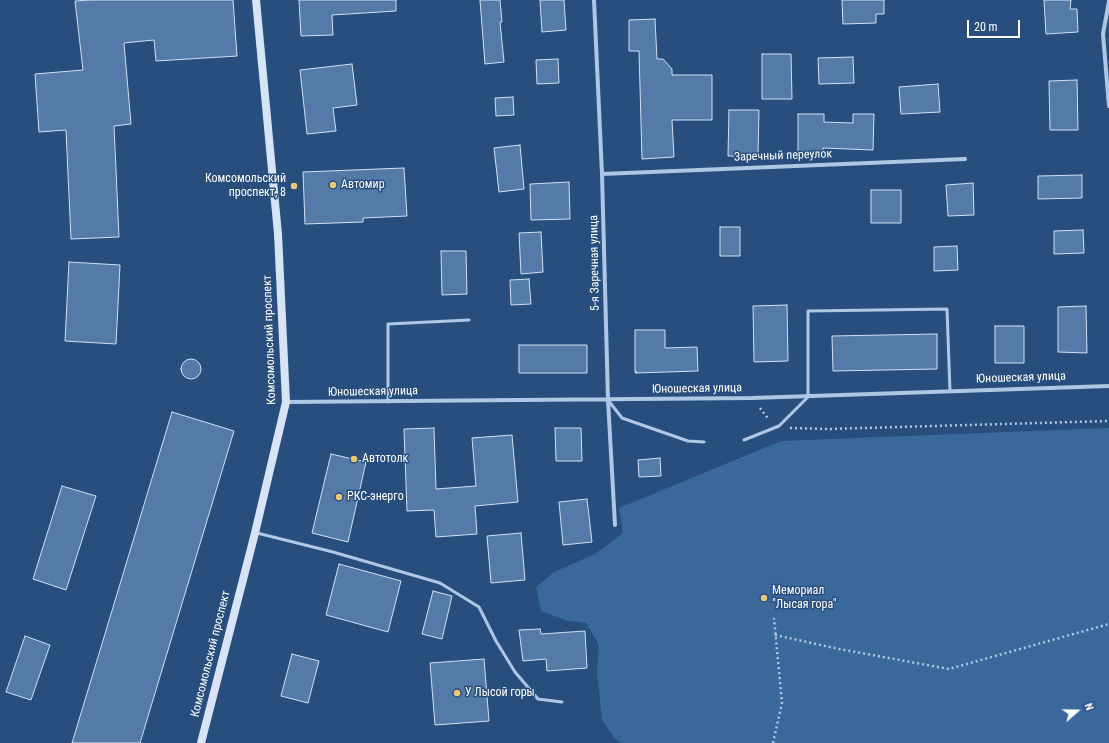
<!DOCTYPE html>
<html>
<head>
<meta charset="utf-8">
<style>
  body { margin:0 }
  #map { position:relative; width:1109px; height:743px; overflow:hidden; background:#284e7e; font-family:"Roboto Condensed",sans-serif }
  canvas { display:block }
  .north { position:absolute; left:1057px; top:691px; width:40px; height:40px; -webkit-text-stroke:3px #284e7e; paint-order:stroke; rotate:70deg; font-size:11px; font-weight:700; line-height:16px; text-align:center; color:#fff }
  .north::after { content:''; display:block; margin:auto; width:14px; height:18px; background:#fff; clip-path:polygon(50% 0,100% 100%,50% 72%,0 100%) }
  .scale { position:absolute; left:967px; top:20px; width:53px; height:18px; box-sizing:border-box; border:2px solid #fff; border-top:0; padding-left:5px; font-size:12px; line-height:14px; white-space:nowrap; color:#fff; -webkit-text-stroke:3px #284e7e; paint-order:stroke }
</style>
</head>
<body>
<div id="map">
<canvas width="1109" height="743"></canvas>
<div class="north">N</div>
<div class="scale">20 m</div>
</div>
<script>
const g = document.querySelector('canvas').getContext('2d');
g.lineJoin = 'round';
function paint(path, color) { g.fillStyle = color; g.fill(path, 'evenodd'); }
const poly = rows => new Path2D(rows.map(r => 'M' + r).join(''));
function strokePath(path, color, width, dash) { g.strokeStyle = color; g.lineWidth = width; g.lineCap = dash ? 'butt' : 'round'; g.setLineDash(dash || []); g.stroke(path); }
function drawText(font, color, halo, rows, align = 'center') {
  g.font = font + ' "Roboto Condensed",sans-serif'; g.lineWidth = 3; g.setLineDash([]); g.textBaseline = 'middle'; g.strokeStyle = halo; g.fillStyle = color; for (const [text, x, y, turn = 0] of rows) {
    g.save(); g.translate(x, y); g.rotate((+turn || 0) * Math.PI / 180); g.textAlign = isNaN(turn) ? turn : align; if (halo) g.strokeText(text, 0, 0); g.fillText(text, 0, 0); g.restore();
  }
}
const green = poly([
  [1109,428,1109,743,622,743,616,740,602,720,597,672,599,645,586,623,568,621,541,611,536,587,554,572,595,554,623,533,619,508,781,441]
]);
const building = poly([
  [89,0,233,0,237,56,156,61,154,40,124,43,131,124,114,126,119,237,71,239,66,130,39,132,35,74,83,70,75,1,89,0],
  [299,0,396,0,396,11,332,15,333,35,301,36,299,0],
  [480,0,500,0,502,22,500,22,504,62,485,64,480,0],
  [540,0,564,0,566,30,542,32,540,0],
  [842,0,884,0,884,14,876,14,876,23,843,24,842,0],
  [1044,0,1071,0,1070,9,1077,9,1078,32,1046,34,1044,0],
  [655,19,657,59,663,59,672,69,672,75,712,75,712,120,672,120,674,157,642,159,639,51,629,51,629,20,655,19],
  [762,54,791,54,792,99,762,99,762,54],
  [853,57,854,83,819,84,818,58,853,57],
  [558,59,559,83,537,84,536,60,558,59],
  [352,64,357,105,333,108,336,131,307,134,300,70,352,64],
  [1077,80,1078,130,1050,130,1049,81,1077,80],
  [938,84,940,112,901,114,899,87,938,84],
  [513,97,514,115,496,116,495,98,513,97],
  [729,110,759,110,758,156,728,156,729,110],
  [798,114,824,114,824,122,853,123,853,114,874,114,873,150,823,148,823,153,798,153,798,114],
  [520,145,524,189,499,192,494,148,520,145],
  [404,168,407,216,363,218,363,222,305,224,303,172,404,168],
  [1082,175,1082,198,1038,199,1038,176,1082,175],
  [569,182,570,219,531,220,530,184,569,182],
  [973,183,974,215,948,216,946,185,973,183],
  [871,190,901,190,901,223,871,223,871,190],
  [720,227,740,227,740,256,720,256,720,227],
  [1083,230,1084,253,1054,254,1054,231,1083,230],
  [541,232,543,272,521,274,519,233,541,232],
  [957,246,958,270,934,271,934,247,957,246],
  [441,251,466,251,467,294,442,295,441,251],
  [69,262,120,265,116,344,65,341,69,262],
  [529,279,531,304,511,305,510,280,529,279],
  [787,305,788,361,754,362,753,306,787,305],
  [1086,306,1087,353,1058,352,1058,307,1086,306],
  [995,326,1024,326,1024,363,995,363,995,326],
  [635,330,665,330,665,348,697,347,698,371,635,373,637,372,635,372,635,330],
  [937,334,937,369,833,371,832,336,937,334],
  [519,345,587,345,587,373,519,373,519,345],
  '181 369a10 10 0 1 1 20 0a10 10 0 1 1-20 0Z',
  [172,412,234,431,140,743,72,743,172,412],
  [434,428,436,489,476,486,472,438,512,435,518,502,475,506,477,534,436,537,434,510,407,511,404,429,434,428],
  [555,428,581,428,582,461,556,461,555,428],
  [331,454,366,462,348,542,312,533,331,454],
  [660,458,661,476,639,477,638,460,660,458],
  [62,486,96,496,66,590,33,579,62,486],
  [587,499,592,542,563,545,559,502,587,499],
  [521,533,525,580,491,583,487,536,521,533],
  [339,564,401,581,388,632,326,615,339,564],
  [433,591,452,596,442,639,422,634,433,591],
  [540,629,541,634,585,631,587,668,547,671,546,659,523,661,519,630,540,629],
  [25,636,50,645,31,700,6,692,25,636],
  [292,654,319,661,308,703,281,696,292,654],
  [484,659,489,721,435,725,430,663,484,659]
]);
const path = poly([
  [760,408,769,420],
  [790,428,828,429,1109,421],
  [775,635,839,649,949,669,1109,624],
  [773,743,782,703,774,618]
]);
const service = poly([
  [608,400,622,418,688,441,704,442],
  [388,402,388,324,469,320],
  [744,440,779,426,808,397,808,311,947,309,950,391],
  [257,533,333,552,440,583,479,607,496,641,515,672,538,699,562,702]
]);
const minor = poly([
  [594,0,602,174,608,400,615,525],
  [1109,1,1103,34,1109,106],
  [602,174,965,159],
  [286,402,752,398,1109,386]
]);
const secondary = poly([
  [201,743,255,533,286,402,278,234,256,0]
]);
const markers = [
  [333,185,4,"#ecc874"],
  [294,186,4,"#ecc874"],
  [354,459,4,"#ecc874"],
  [339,497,4,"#ecc874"],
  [764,598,4,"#ecc874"],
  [457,693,4,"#ecc874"]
];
const streetNames = [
  ["Заречный переулок",783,156,-2],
  ["5-я Заречная улица",595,263,-91],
  ["Комсомольский проспект",270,340,-92],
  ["Юношеская улица",1021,378,-2],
  ["Юношеская улица",697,389,-1],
  ["Юношеская улица",373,392,-1],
  ["Комсомольский проспект",211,654,-76]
];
const poiNames = [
  ["Комсомольский",286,179,"right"],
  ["проспект, 8",286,193,"right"],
  ["Автомир",341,185],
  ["Автотолк",362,459],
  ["РКС-энерго",347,497],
  ["Мемориал",772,591],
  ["\"Лысая гора\"",772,605],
  ["У Лысой горы",465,693]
];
paint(green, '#3b689b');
paint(building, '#547ba8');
strokePath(building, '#d0e1f4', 1);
strokePath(path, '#aec7e5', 2.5, [2, 3]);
strokePath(service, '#aec7e5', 3);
strokePath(minor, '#aec7e5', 4);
strokePath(secondary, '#d6e4f5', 8);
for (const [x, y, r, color] of markers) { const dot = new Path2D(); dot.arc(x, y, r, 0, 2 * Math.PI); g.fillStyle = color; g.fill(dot); strokePath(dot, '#284e7e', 1.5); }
drawText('12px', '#fff', '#284e7e', streetNames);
drawText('12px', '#fff', '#284e7e', poiNames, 'left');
</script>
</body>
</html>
